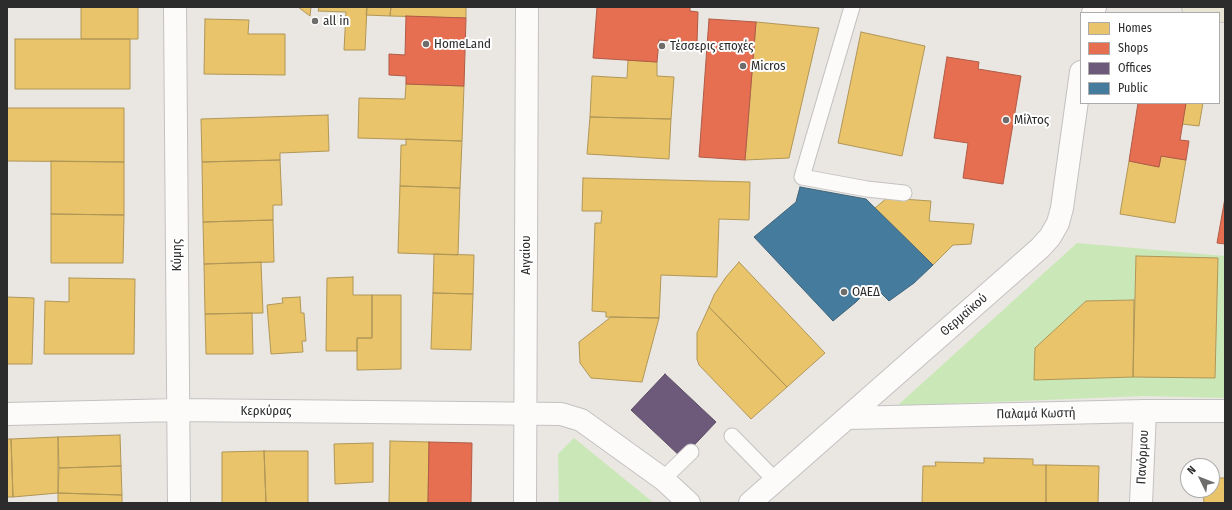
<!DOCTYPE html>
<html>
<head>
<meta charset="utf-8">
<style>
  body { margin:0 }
  #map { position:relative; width:1232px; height:510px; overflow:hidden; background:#eae6e1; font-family:"Fira Sans Condensed",sans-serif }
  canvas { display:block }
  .frame { position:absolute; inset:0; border:8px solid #2c2c2c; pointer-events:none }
  .legend { position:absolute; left:1080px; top:12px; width:140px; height:92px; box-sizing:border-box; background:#fff; border:1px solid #ababab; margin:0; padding:5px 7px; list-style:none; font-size:12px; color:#2c2c2c }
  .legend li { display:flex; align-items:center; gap:8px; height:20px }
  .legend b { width:20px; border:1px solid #ababab }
  .north { position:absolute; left:1180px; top:458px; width:40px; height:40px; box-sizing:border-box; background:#fff; border:1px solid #ababab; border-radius:50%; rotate:313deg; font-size:11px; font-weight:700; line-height:16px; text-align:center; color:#2c2c2c }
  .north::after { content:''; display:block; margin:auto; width:14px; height:18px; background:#6e6d6b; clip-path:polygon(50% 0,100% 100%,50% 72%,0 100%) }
</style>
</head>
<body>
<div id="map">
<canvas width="1232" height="510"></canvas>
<div class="frame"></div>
<ul class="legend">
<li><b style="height:11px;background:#e9c46a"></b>Homes</li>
<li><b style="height:11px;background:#e76f51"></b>Shops</li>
<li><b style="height:11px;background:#6d597a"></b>Offices</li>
<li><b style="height:11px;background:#457b9d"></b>Public</li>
</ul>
<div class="north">N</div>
</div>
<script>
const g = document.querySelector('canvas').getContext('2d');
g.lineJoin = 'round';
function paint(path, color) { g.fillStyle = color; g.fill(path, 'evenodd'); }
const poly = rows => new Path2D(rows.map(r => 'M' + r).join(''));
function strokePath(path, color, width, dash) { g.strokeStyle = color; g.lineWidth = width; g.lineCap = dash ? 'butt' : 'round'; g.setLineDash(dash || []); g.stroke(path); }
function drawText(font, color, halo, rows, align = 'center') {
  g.font = font + ' "Fira Sans Condensed",sans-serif'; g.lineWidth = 4; g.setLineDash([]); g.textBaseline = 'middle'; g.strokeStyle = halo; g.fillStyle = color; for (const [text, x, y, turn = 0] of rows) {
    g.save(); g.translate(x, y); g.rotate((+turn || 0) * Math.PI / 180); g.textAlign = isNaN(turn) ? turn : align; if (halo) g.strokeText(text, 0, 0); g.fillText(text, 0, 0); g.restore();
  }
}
const green = poly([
  [1077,243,1225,256,1225,398,1144,396,897,406],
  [574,438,654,503,559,503,558,454]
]);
const homes = poly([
  [81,7,138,7,138,39,81,39,81,7],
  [298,7,311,7,310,16,298,7],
  [319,7,367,7,365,50,344,50,346,12,318,11,319,7],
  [367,7,391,7,390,16,366,15,367,7],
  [391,7,466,7,466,18,390,16,391,7],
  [205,19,249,20,248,34,285,34,285,75,204,74,205,19],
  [756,22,819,28,789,158,745,160,756,22],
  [861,32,925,46,902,156,838,143,861,32],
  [15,39,130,39,130,89,15,89,15,39],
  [628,60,657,62,657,76,674,77,671,119,590,117,592,76,627,78,628,60],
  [406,84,464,86,462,141,358,138,359,98,405,99,406,84],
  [1185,103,1203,103,1199,126,1182,124,1186,103,1185,103],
  [7,108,124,108,124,162,7,161,7,108],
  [328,115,329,151,280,153,280,160,202,162,201,119,328,115],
  [590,117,671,119,669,159,587,154,590,117],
  [406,139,462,141,460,188,400,186,401,145,406,145,406,139],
  [1161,156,1186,160,1175,223,1120,214,1129,161,1159,167,1161,156],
  [280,160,282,205,273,205,273,220,203,222,202,162,280,160],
  [51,161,124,162,124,215,51,214,51,161],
  [583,178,750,182,749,220,719,219,717,277,661,275,659,318,606,317,606,312,592,311,595,223,601,223,602,211,582,211,583,178],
  [400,186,460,188,458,255,398,253,400,186],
  [887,198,931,201,929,221,974,224,971,244,953,245,933,265,875,208,887,198],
  [51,214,124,215,123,263,51,263,51,214],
  [273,220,274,262,204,264,203,222,273,220],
  [434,254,474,255,473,294,433,293,434,254],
  [1136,256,1218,258,1215,378,1133,377,1136,256],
  [261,262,263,313,205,314,204,264,261,262],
  [739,262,825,353,787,387,709,307,714,295,726,277,739,262],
  [353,277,353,295,372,295,372,338,357,338,357,351,326,351,327,278,353,277],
  [69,278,135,279,134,354,44,354,45,301,69,302,69,278],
  [433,293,473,294,471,350,431,349,433,293],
  [372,295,401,295,401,369,357,370,357,338,372,338,372,295],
  [7,297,34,298,32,364,7,364,7,297],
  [300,297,301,313,304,313,306,341,302,341,303,352,271,354,267,305,283,303,282,298,300,297],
  [1134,300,1133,377,1034,380,1035,348,1086,301,1134,300],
  [709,307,787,387,751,419,699,365,697,359,697,333,709,307],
  [252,313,253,354,206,354,205,314,252,313],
  [611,317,659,318,642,382,591,378,580,363,579,342,611,317],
  [120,435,121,466,59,468,58,437,120,435],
  [58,437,58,493,13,497,11,439,58,437],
  [7,439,11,439,13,497,7,497,7,439],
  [390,441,429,442,428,503,389,503,390,441],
  [373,443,373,482,335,484,334,444,373,443],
  [264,451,308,451,308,503,266,503,264,451],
  [264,451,266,503,222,503,222,452,264,451],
  [984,458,1033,459,1033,465,1046,465,1046,503,922,503,923,466,936,466,935,462,984,463,984,458],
  [1046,465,1099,466,1098,503,1046,503,1046,465],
  [121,466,122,495,58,493,59,468,121,466],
  [1212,478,1225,478,1225,503,1204,503,1203,490,1212,490,1212,478],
  [58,493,122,495,122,503,58,503,58,493]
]);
const shops = poly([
  [597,7,690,7,690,11,698,12,697,43,659,40,657,62,593,58,597,7],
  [406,16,466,18,464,86,406,84,406,76,389,75,389,54,405,55,406,16],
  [709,19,756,22,745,160,699,157,709,19],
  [947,57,979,62,978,69,1021,76,1003,184,963,178,968,143,934,138,947,57],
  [1138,103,1186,103,1180,140,1189,141,1186,160,1161,156,1159,167,1129,161,1138,103],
  [1225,198,1225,244,1217,243,1225,198],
  [429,442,472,443,471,503,428,503,429,442]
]);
const offices = poly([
  [665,374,716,422,682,458,631,410,665,374]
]);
const public = poly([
  [800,187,866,199,933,265,914,283,889,301,873,285,856,302,833,321,754,237,796,202,800,187]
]);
const lane = poly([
  [852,7,802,177,867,189,904,193],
  [732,436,775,480],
  [663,479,691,452]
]);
const street = poly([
  [175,7,179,503],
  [1093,13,1095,7],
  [7,414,178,410,561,414,581,420,663,479,689,503],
  [847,418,1145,411,1225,411],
  [750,503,1040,248,1050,237,1058,223,1062,208,1081,72],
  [1141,503,1145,411]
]);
const secondary = poly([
  [525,503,527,7]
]);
const primary = poly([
  [1193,7,1225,11]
]);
const markers = [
  [315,21,4,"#6e6d6b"],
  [426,44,4,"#6e6d6b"],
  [662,46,4,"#6e6d6b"],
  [743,66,4,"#6e6d6b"],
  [1006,120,4,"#6e6d6b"],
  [844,292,4,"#6e6d6b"]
];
const poiNames = [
  ["all in",323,21],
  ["HomeLand",434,44],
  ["Τέσσερις εποχές",670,46],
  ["Micros",751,66],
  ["Μίλτος",1014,120],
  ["ΟΑΕΔ",852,292]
];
const streetNames = [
  ["Κύμης",177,255,-90],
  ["Αιγαίου",526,255,-90],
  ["Θερμαϊκού",964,315,-41],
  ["Κερκύρας",266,411],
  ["Παλαμά Κωστή",1036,414,-1],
  ["Πανόρμου",1143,457,-87]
];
paint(green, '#cae8b7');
paint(homes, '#e9c46a');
strokePath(homes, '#b09657', 1);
paint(shops, '#e76f51');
strokePath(shops, '#af5b46', 1);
paint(offices, '#6d597a');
strokePath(offices, '#5a4c63', 1);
paint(public, '#457b9d');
strokePath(public, '#3e637b', 1);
strokePath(lane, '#c3c2c2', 17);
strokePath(street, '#c3c2c2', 24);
strokePath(secondary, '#c3c2c2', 24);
strokePath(primary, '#c6c4c2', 24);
strokePath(lane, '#fcfbfa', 15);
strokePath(street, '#fcfbfa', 22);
strokePath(secondary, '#fcfbfa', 22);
strokePath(primary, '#e8e3d3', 22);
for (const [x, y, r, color] of markers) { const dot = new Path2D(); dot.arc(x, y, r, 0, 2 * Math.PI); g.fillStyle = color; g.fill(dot); strokePath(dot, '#fff', 1.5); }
drawText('13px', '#2c2c2c', '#fff', poiNames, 'left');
drawText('13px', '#2c2c2c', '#fff', streetNames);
</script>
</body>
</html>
